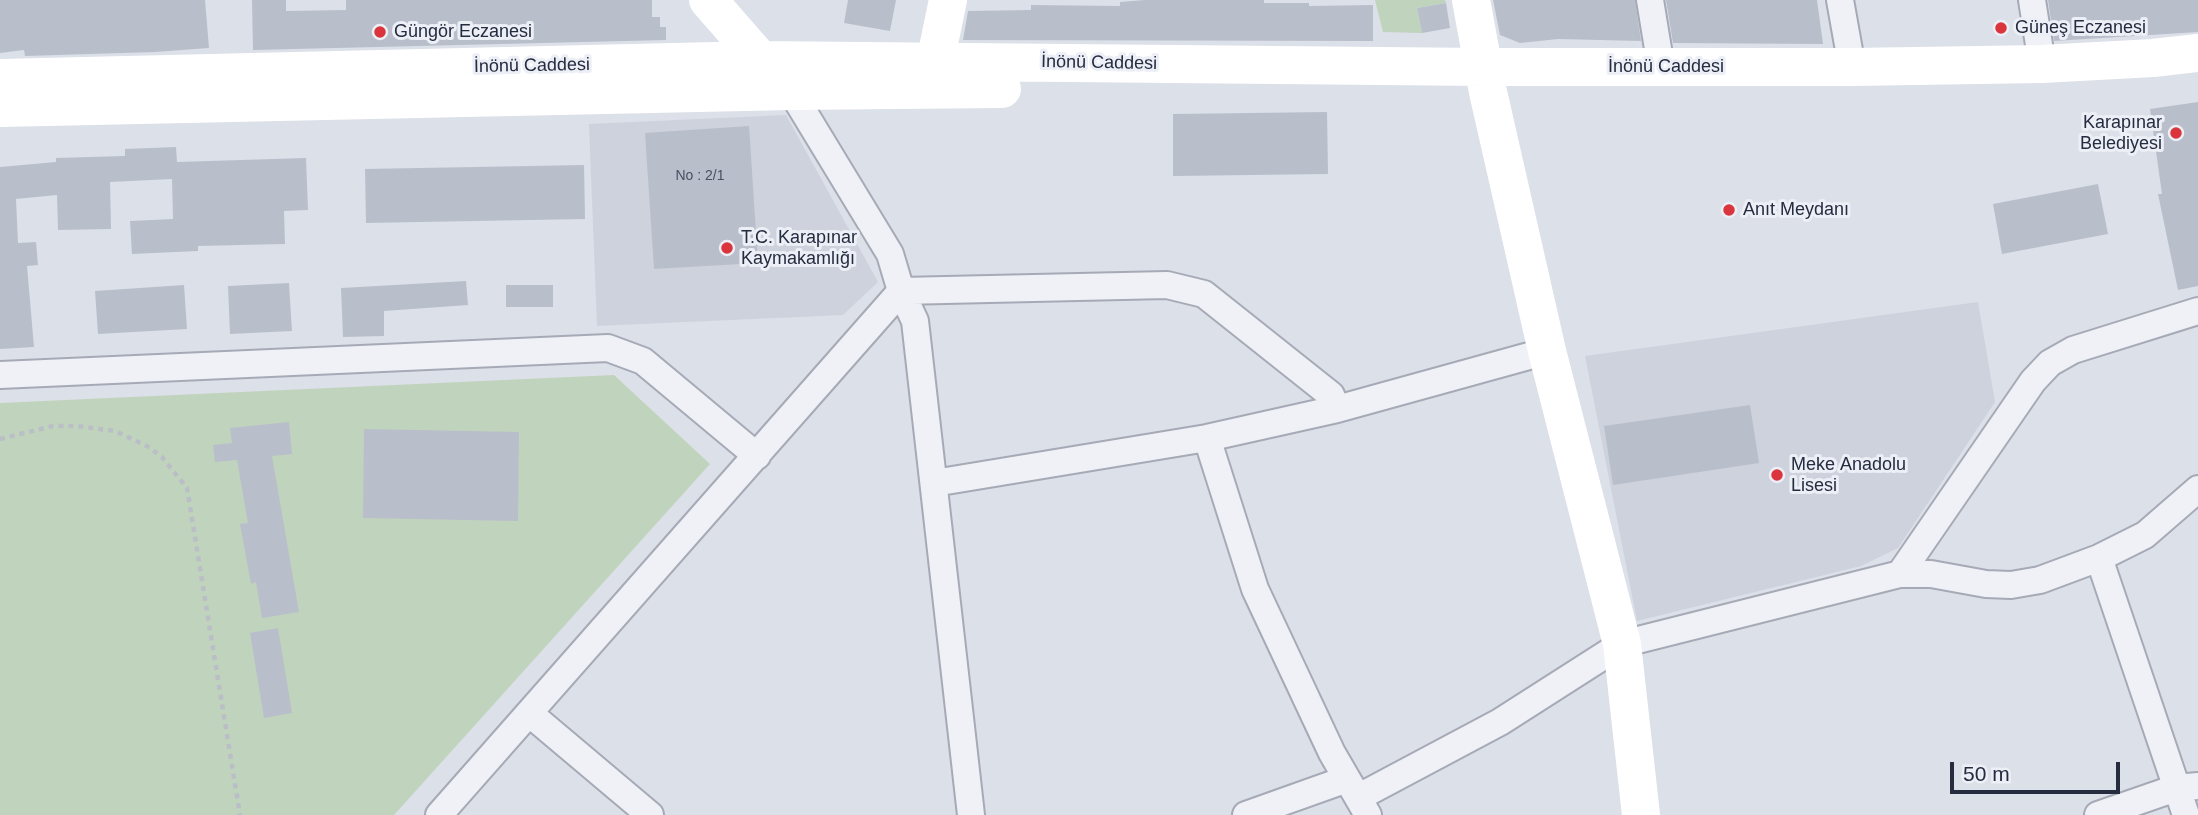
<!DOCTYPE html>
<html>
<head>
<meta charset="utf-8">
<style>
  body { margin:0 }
  #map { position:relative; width:2198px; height:815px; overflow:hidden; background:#dce0e8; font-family:Arial,sans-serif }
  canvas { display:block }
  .scale { position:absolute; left:1950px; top:762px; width:170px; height:32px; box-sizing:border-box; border:4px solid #252c40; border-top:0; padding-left:9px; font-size:21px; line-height:24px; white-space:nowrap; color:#252c40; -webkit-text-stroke:5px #eceff6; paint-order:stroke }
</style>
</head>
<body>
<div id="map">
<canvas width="2198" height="815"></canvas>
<div class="scale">50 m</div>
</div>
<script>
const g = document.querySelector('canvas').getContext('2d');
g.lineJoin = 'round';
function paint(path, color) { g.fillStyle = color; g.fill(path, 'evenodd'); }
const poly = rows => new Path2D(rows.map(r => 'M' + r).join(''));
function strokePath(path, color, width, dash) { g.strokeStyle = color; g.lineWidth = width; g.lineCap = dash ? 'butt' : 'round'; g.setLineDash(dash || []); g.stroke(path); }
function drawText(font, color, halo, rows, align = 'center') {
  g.font = font + ' Arial,sans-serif'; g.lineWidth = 6; g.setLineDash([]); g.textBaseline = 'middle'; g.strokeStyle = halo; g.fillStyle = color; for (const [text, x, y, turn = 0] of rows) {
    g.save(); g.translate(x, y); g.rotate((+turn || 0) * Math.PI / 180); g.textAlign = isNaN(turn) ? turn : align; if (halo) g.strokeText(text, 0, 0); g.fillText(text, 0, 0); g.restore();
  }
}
const built = poly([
  [786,115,878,282,843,315,597,326,589,124],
  [1978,302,1995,402,1898,548,1861,566,1637,621,1585,356]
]);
const green = poly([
  [1375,0,1445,0,1446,3,1417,8,1422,33,1383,32],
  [614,375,710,464,394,815,0,815,0,403]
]);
const building = poly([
  [0,0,205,0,209,48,155,52,25,56,24,50,0,53],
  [252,0,286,0,286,11,346,10,346,0,652,0,652,17,660,17,660,27,666,27,666,40,253,50],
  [848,0,896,0,890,31,844,23],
  [1145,0,1264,0,1264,3,1309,3,1309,6,1373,5,1373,41,963,40,968,11,1031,10,1031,5,1120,6,1120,2],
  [1493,0,1635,0,1641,41,1558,39,1520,43,1500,35],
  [1666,0,1817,0,1823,44,1673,43],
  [2048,0,2198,0,2198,32,2054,41],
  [1446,3,1450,28,1422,33,1417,8],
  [2198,102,2198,286,2178,290,2158,194,2162,194,2150,109],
  [1327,112,1328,174,1173,176,1173,114],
  [749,126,758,263,654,269,645,133],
  [176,147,177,162,306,158,308,210,284,211,285,244,198,246,198,251,132,254,130,221,173,219,172,179,110,182,111,229,58,230,57,195,16,199,18,243,36,242,38,265,27,266,34,347,0,349,0,167,56,162,56,158,125,156,125,149],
  [584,165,585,219,366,223,365,169],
  [2098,184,2108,234,2002,254,1993,204],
  [466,281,468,305,384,311,384,336,343,337,341,288],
  [289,283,292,331,230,334,228,286],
  [184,285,187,329,98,334,95,291],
  [506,285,553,285,553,307,506,307],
  [1750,405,1759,463,1613,485,1604,426],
  [289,422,292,454,272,456,299,612,262,618,256,582,251,584,240,524,248,523,237,460,215,462,213,445,232,443,230,428],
  [364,429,519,432,518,521,363,518],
  [278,628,292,713,264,718,250,633]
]);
const path = poly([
  [0,439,53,426,77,426,115,431,147,446,162,457,187,488,240,815]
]);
const street = poly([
  [1650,0,1661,67],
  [1840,0,1852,67],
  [2032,0,2042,64],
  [791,91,890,254,901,291,915,321,971,815],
  [0,375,608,348,643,361,757,456],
  [1207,438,1255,589,1332,753,1368,815],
  [934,483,1207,438,1337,409],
  [2099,558,2186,815],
  [1900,574,1931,574,1986,584,2011,585,2040,580,2099,558,2145,535,2198,489],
  [529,713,650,815],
  [1359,797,1500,722,1622,644,1900,574,2033,381,2050,363,2073,350,2198,311],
  [439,815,901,291,1167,285,1204,294,1331,395,1337,409,1547,351],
  [1246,815,1347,779],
  [2098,815,2176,788,2198,786]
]);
const secondary = poly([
  [708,0,771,72],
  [1471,0,1488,92,1547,351,1622,644,1641,815],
  [0,78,758,60,1484,67,1852,67,2042,64,2153,58,2198,53],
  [930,87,948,0],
  [0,108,791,91,1002,89]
]);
const markers = [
  [2001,28,7,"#da353c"],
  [380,32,7,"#da353c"],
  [2176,133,7,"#da353c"],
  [1729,210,7,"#da353c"],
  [727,248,7,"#da353c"],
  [1777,475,7,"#da353c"]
];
const numberNames = [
  ["No : 2/1",700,176]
];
const poiNames = [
  ["Güneş Eczanesi",2015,28],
  ["Güngör Eczanesi",394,32],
  ["Karapınar",2162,123,"right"],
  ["Belediyesi",2162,144,"right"],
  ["Anıt Meydanı",1743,210],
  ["T.C. Karapınar",741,238],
  ["Kaymakamlığı",741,259],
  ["Meke Anadolu",1791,465],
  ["Lisesi",1791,486]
];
const streetNames = [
  ["İnönü Caddesi",1099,63,1],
  ["İnönü Caddesi",532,66,-1],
  ["İnönü Caddesi",1666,67]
];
paint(built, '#ced2dd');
paint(green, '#c0d3bd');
paint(building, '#b9becb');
strokePath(street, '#a5aab6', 30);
strokePath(path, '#babec7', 4.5, [5, 5]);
strokePath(street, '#eff1f6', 26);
strokePath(secondary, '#fff', 38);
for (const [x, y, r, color] of markers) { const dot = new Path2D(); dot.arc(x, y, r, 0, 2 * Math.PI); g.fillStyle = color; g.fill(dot); strokePath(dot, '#eceff6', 2.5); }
drawText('14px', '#4a5063', null, numberNames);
drawText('18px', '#252c40', '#eceff6', poiNames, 'left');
drawText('18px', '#252c40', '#eceff6', streetNames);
</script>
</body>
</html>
